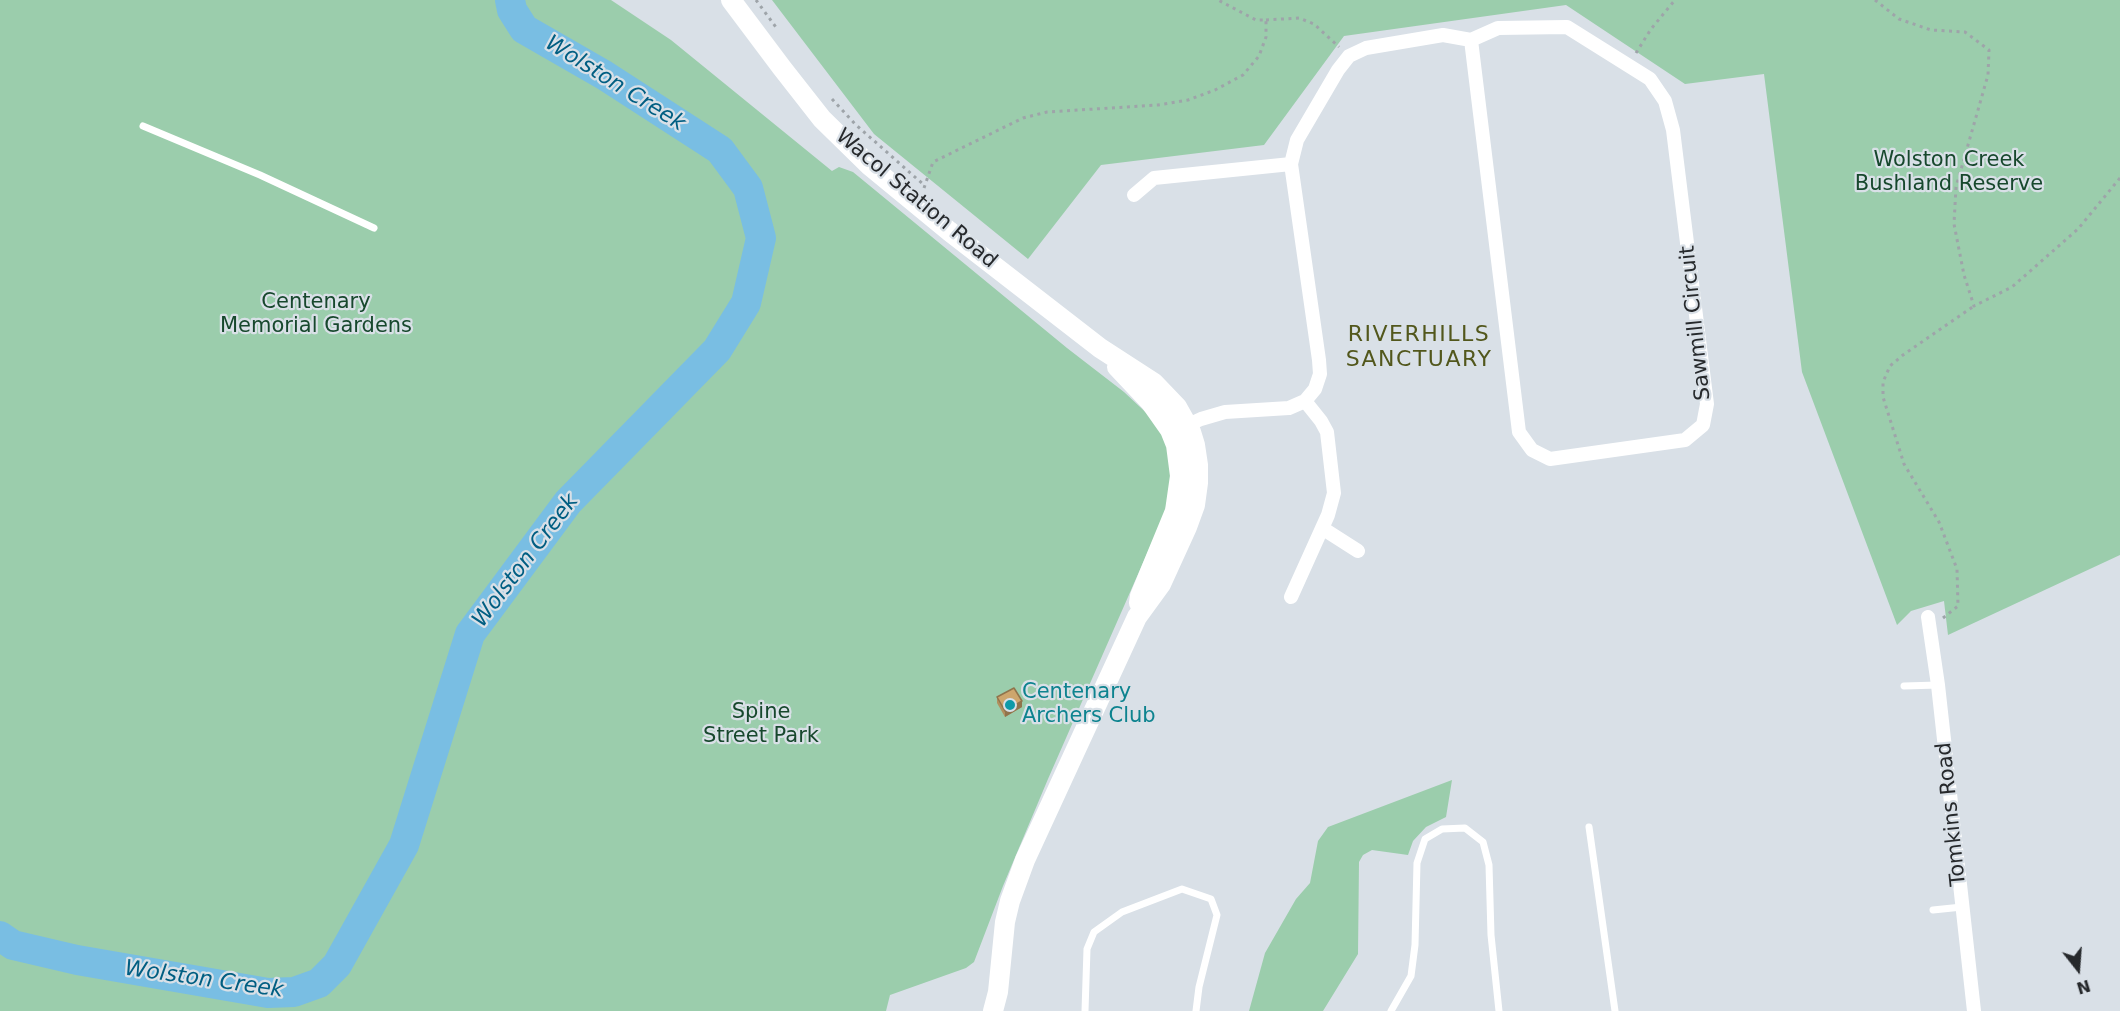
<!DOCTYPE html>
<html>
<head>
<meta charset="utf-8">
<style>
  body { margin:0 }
  #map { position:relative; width:2120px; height:1011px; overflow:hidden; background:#d9e0e7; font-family:"DejaVu Sans",sans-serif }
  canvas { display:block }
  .north { position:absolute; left:2048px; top:939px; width:60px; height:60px; -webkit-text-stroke:4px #d9e0e7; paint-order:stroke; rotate:163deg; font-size:16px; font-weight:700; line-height:24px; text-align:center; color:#26292c }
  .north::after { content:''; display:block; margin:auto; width:21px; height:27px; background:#26292c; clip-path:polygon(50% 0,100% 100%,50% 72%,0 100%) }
</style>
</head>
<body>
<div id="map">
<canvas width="2120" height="1011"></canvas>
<div class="north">N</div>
</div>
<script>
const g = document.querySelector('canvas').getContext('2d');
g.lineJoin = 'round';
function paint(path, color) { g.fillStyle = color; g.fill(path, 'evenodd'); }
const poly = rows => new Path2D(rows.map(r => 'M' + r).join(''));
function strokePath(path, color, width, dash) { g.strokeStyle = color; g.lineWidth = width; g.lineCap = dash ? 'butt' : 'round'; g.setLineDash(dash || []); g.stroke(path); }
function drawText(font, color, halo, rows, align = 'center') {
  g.font = font + ' "DejaVu Sans",sans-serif'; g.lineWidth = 4.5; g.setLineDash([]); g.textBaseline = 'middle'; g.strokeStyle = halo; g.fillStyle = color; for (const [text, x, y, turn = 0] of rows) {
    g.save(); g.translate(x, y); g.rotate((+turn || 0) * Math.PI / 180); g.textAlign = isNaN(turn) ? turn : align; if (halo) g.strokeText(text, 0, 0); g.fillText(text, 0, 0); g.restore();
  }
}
const green = poly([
  [0,0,611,0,671,40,832,171,839,167,853,172,1067,348,1124,392,1155,421,1162,434,1170,455,1171,484,1164,515,1048,779,1003,886,974,962,966,968,890,995,886,1011,0,1011],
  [772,0,2120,0,2120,555,1948,635,1944,601,1911,611,1897,625,1802,372,1764,74,1685,84,1566,5,1344,36,1264,145,1101,165,1028,259,874,134],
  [1452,780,1446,817,1426,827,1413,841,1408,855,1372,850,1363,855,1359,862,1358,954,1323,1011,1249,1011,1265,953,1296,899,1310,883,1318,841,1328,827]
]);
const river = poly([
  [0,936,13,945,77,960,268,993,294,992,319,983,337,965,404,845,470,634,568,502,717,350,746,303,761,238,748,188,720,150,604,75,524,29,512,10,510,0]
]);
const path = poly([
  [756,0,778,30],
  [1875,0,1899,19,1931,30,1965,32,1989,50,1988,75,1956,187,1954,224,1964,275,1974,306,2012,287,2078,229,2120,178],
  [1266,20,1299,18,1314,24,1339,47],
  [1636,53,1651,29,1675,0],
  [832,99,855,124,924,185],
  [924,188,933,162,1023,118,1047,112,1158,105,1188,100,1215,90,1243,75,1259,56,1266,37,1266,20,1256,20,1218,0],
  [1943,618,1958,606,1957,569,1939,522,1904,464,1883,397,1883,382,1890,366,1903,355,1974,306]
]);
const service = poly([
  [143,126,260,175,374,228],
  [1904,686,1938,685],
  [1589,827,1615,1011],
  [1933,910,1962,907],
  [1085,1011,1087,949,1094,932,1122,912,1182,889,1211,899,1217,915,1199,987,1196,1011],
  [1391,1011,1411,976,1415,945,1417,863,1425,839,1442,829,1465,828,1483,842,1489,865,1491,935,1499,1011]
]);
const minor = poly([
  [1134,195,1154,178,1291,164],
  [1179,429,1201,419,1225,412,1289,408,1305,401,1315,389,1320,374,1319,360,1291,164,1297,140,1338,70,1349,56,1366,48,1443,35,1471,40,1498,28,1567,27,1650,79,1665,101,1673,130,1707,404,1703,425,1685,440,1550,459,1532,450,1519,432,1471,40],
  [1322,528,1358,551],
  [1291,597,1328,515,1334,493,1327,432,1321,421,1305,401],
  [1928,617,1938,685,1974,1011]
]);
const secondary = poly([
  [731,0,782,68,822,119,870,166,949,231,1100,348,1154,383,1177,407,1191,432,1195,445,1198,465,1198,483,1195,505,1187,527,1161,584,1137,617,1025,860,1010,901,1005,922,998,992,993,1011],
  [1117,367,1151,403,1170,430,1176,445,1180,476,1175,511,1140,596,1139,603]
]);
const wall = poly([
  [997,697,1022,707,1005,717,997,703]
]);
const shadedWall = poly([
  [1022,701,1022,707,1005,717,1005,711]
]);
const building = poly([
  [1014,688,1022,701,1005,711,997,697,1014,688]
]);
const markers = [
  [1010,705,6,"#0f9aa8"]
];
const parkNames = [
  ["Wolston Creek",1949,161],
  ["Bushland Reserve",1949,185],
  ["Centenary",316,303],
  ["Memorial Gardens",316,327],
  ["Spine",761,713],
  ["Street Park",761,737]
];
const streetNames = [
  ["Wacol Station Road",916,199,40],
  ["Sawmill Circuit",1696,323,-96],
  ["Tomkins Road",1952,814,-96]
];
const cultureNames = [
  ["Centenary",1022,693],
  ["Archers Club",1022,717]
];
const waterNames = [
  ["Wolston Creek",615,84,32],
  ["Wolston Creek",526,561,-53],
  ["Wolston Creek",204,980,8]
];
const neighbourhoodNames = [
  ["RIVERHILLS",1419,335],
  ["SANCTUARY",1419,360]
];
paint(green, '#9bcdac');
strokePath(river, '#79bee3', 30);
strokePath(path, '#9ea4a9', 3, [3, 4.5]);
strokePath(service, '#fff', 7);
strokePath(minor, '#fff', 14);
strokePath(secondary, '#fff', 20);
paint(wall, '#b18f5e');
paint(shadedWall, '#90744c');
paint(building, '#cea66d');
strokePath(building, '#90744c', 1.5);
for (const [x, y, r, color] of markers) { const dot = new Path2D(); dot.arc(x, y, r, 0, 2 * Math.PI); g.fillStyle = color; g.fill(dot); strokePath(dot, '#d9e0e7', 2); }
drawText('21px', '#17482d', '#d9e0e7', parkNames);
drawText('21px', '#26292c', '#d9e0e7', streetNames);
drawText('21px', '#0d838f', '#d9e0e7', cultureNames, 'left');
drawText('italic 22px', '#005e82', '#d9e0e7', waterNames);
g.letterSpacing = '1.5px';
drawText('22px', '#52571c', '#d9e0e7', neighbourhoodNames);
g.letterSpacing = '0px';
</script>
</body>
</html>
